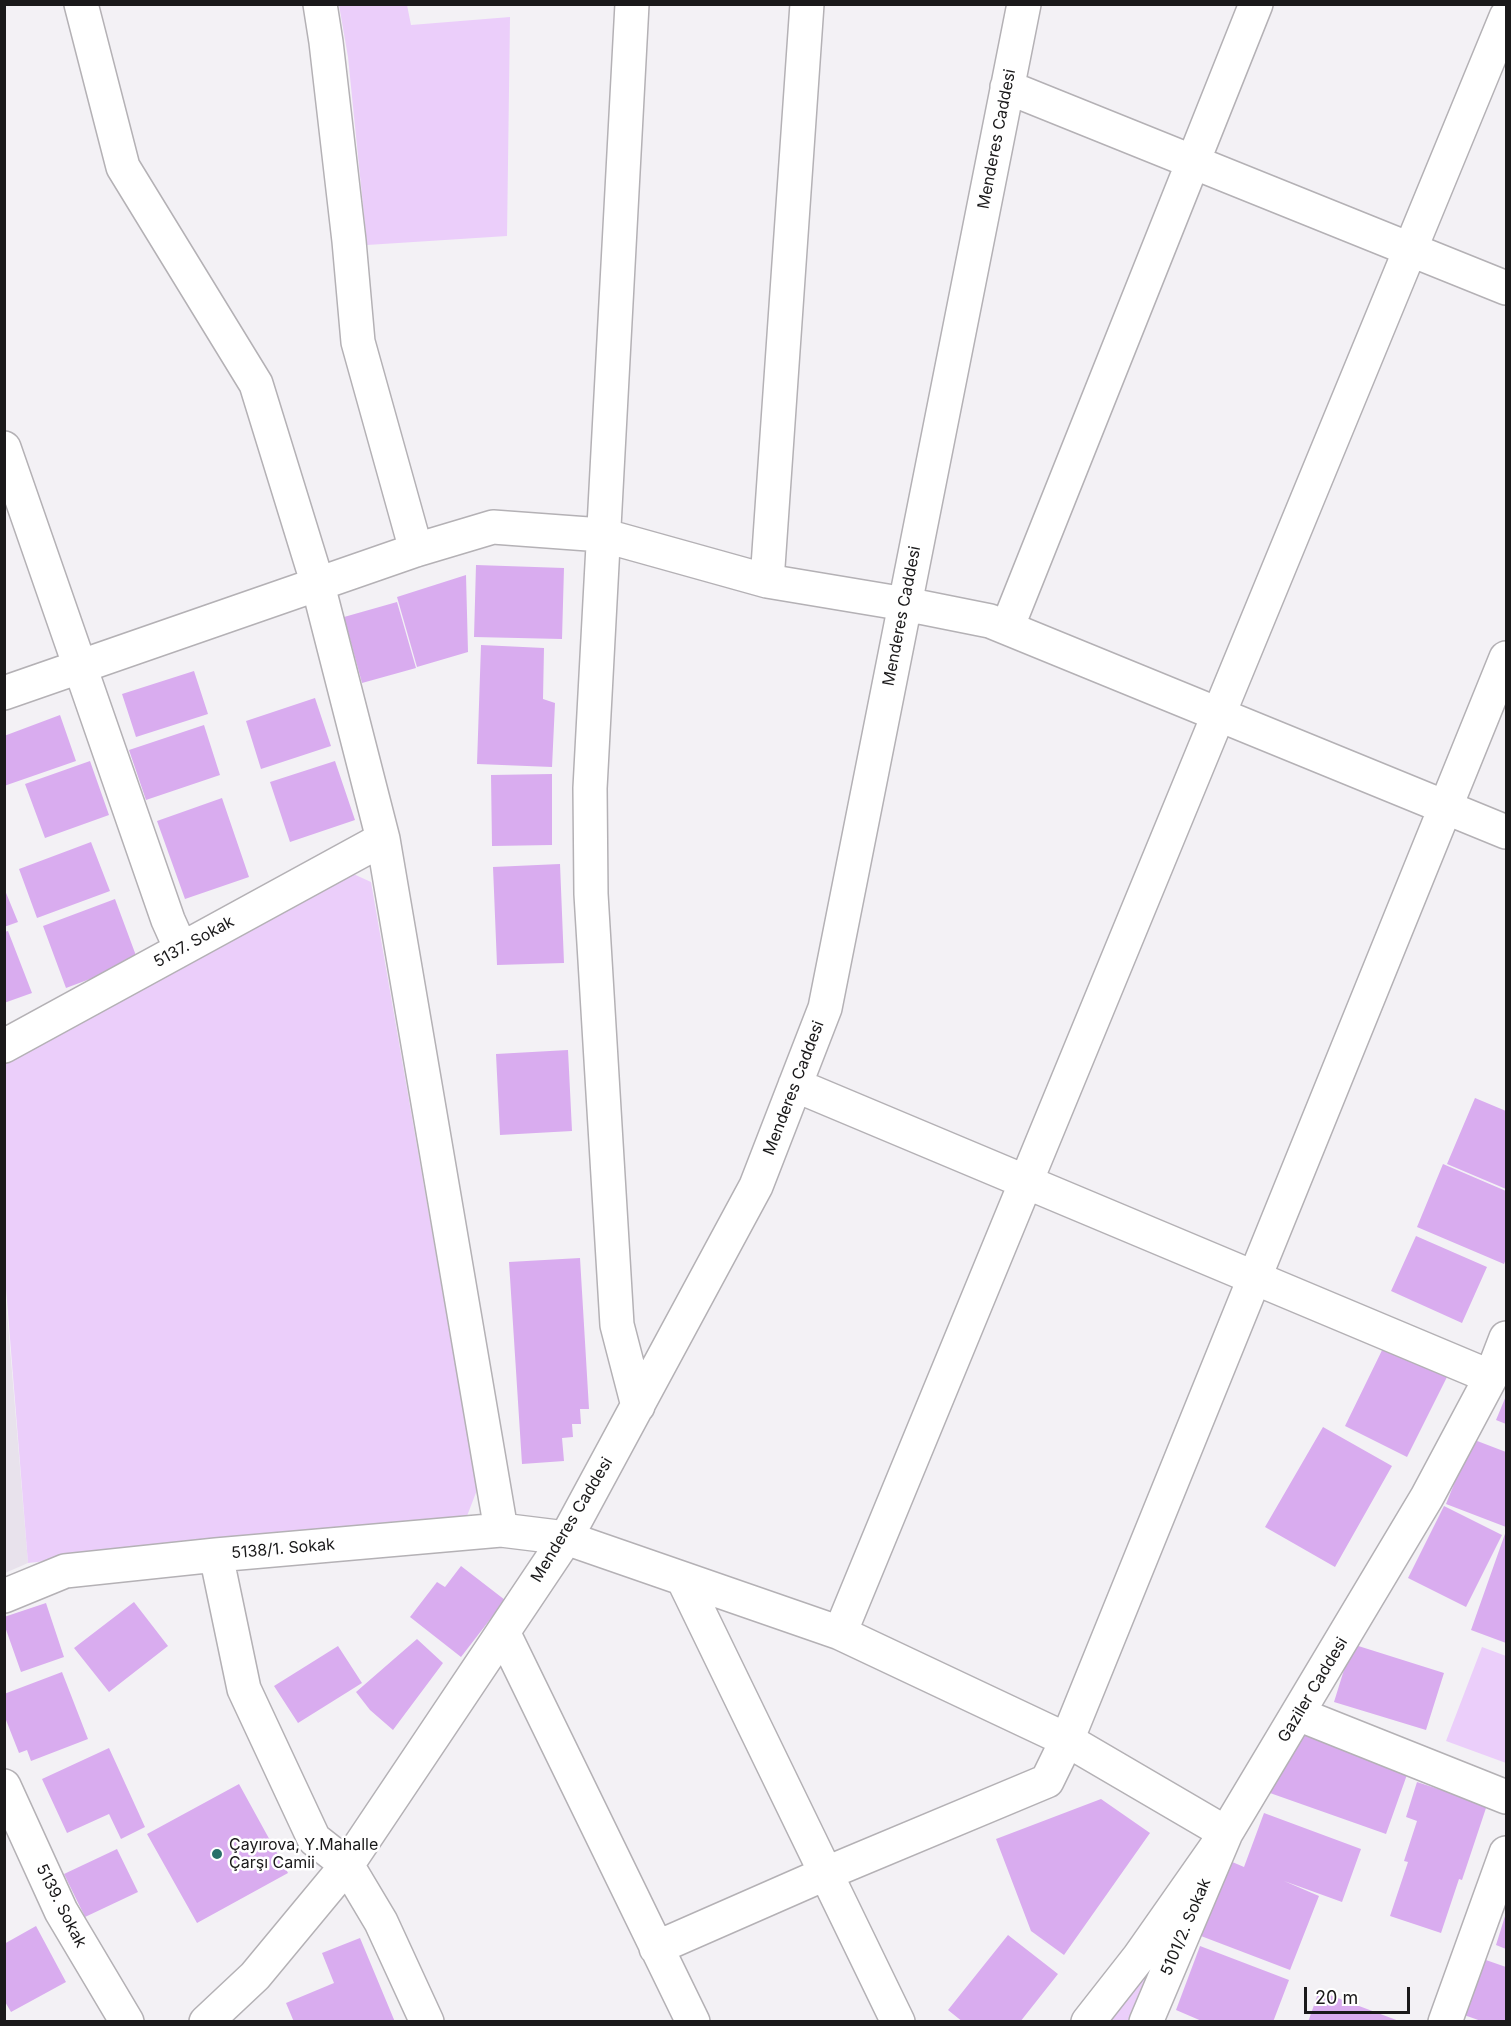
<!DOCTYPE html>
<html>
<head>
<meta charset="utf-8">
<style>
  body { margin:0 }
  #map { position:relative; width:1511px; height:2026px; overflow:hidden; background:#f3f1f5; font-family:Inter,sans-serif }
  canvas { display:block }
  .frame { position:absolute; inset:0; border:6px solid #1a191a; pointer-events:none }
  .scale { position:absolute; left:1304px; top:1987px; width:106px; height:27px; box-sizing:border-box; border:3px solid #1a191a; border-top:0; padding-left:8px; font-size:18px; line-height:21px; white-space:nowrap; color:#1a191a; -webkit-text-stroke:4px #fff; paint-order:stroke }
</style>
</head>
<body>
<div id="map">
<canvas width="1511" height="2026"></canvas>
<div class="frame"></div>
<div class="scale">20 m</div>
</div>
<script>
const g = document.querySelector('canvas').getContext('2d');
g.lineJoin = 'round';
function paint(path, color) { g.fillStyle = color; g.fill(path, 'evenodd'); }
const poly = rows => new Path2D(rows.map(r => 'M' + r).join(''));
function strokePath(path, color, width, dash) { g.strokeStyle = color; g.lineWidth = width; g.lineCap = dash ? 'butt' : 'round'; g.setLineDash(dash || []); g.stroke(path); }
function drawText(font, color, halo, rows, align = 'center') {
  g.font = font + ' Inter,sans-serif'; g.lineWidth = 5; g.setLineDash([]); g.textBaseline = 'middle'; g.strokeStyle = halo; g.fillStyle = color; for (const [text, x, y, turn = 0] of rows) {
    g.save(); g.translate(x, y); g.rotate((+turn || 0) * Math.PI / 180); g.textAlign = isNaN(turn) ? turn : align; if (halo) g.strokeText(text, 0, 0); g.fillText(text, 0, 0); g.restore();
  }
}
const built = poly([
  [4,1276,28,1563,5,1573,4,1573]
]);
const green = poly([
  [339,5,407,5,411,25,510,17,507,236,367,245,348,57],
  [349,872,371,882,477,1490,467,1516,28,1563,5,1276,4,1061],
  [1482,1647,1506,1656,1506,1763,1446,1741],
  [1158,1946,1135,2021,1102,2022]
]);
const building = poly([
  [476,565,564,568,562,639,474,637],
  [466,575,468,652,417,667,397,597],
  [397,602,416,668,362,683,344,617],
  [481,645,544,648,543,699,555,703,552,767,477,764],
  [194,671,208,714,136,737,122,694],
  [315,698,331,746,261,769,246,721],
  [60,715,76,761,4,786,4,736],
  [204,725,220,775,146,800,129,750],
  [90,761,109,815,45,838,25,784],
  [335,761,355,820,290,842,270,782],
  [552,774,552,845,492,846,491,775],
  [222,798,249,877,185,899,157,821],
  [91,842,110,891,37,918,19,869],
  [560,864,564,963,497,965,493,867],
  [4,888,18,922,4,927],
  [115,899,138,961,66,988,43,926],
  [8,931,32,993,4,1003,4,932],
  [568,1050,572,1131,500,1135,496,1054],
  [1475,1098,1506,1111,1506,1189,1447,1164],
  [1443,1164,1506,1191,1506,1259,1504,1264,1417,1227],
  [1416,1236,1487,1267,1462,1323,1391,1291],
  [580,1258,589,1409,580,1409,581,1424,572,1424,573,1437,562,1438,564,1461,522,1464,509,1262],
  [1388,1338,1451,1369,1407,1457,1345,1426],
  [1506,1396,1506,1424,1496,1420],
  [1323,1427,1392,1466,1335,1567,1265,1527],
  [1472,1439,1506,1452,1506,1527,1446,1504],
  [1444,1506,1502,1535,1466,1607,1408,1578],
  [1506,1531,1506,1643,1471,1630],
  [461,1566,505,1600,461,1657,410,1617,437,1582,445,1587],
  [134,1602,168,1646,109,1692,74,1648],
  [46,1603,64,1657,21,1672,4,1624,4,1617],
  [417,1639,443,1663,393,1730,370,1710,356,1692],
  [1352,1644,1444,1673,1426,1730,1334,1702],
  [338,1646,362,1683,298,1723,274,1686],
  [62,1672,88,1739,31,1761,27,1750,19,1753,4,1715,4,1694],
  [1293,1729,1409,1769,1386,1834,1270,1793],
  [109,1748,145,1827,121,1839,109,1814,67,1833,42,1779],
  [1417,1782,1487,1805,1462,1880,1459,1879,1441,1933,1390,1916,1408,1862,1404,1861,1417,1821,1406,1817],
  [239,1784,288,1873,197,1923,147,1834],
  [1101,1799,1150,1833,1064,1955,1031,1931,996,1839],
  [1264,1813,1361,1849,1342,1902,1284,1881,1319,1896,1290,1970,1201,1936,1230,1861,1244,1867],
  [117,1849,138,1892,85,1917,64,1874],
  [1506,1913,1506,1949,1496,1945],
  [36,1926,66,1982,11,2012,4,2000,4,1944],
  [1008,1935,1058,1974,1020,2022,963,2022,948,2010],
  [360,1938,395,2022,294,2022,286,2003,334,1983,322,1953],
  [1200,1946,1289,1980,1273,2022,1204,2022,1176,2010],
  [1483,1959,1506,1967,1506,2022,1484,2022,1464,2015],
  [1319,1991,1399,2021,1399,2022,1308,2022]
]);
const minor = poly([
  [81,4,123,167,256,384,318,585,383,839,501,1530],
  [320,4,326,42,349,241,358,342,416,550],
  [632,4,590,788,591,894,617,1325,638,1406],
  [1007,87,1506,288],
  [4,448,168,920,181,949],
  [767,581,807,4],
  [1007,628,1256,4],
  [4,693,416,550,493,527,602,535,767,581,905,604,990,621,1506,832],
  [4,1046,383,839],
  [795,1085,1491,1377],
  [216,1555,244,1689,314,1839,347,1865,381,1922,427,2022],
  [683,1579,898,2022],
  [4,1596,65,1571,216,1555,501,1530,566,1538,840,1633,1067,1740,1226,1833,1146,2022],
  [503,1632,693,2022],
  [840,1633,1506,17],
  [1298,1714,1506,1797],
  [4,1786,61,1911,127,2022],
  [656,1948,827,1873,1047,1781,1067,1740,1506,658],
  [206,2022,255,1976,347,1865,566,1538,756,1186,825,1008,1024,4],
  [1088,2022,1139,1957,1226,1833,1427,1497,1491,1377,1506,1338],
  [1445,2022,1506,1853]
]);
const markers = [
  [217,1854,6,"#287069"]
];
const streetNames = [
  ["Menderes Caddesi",997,139,-79],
  ["Menderes Caddesi",902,616,-79],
  ["5137. Sokak",194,942,-29],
  ["Menderes Caddesi",794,1088,-69],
  ["Menderes Caddesi",572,1520,-59],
  ["5138/1. Sokak",283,1549,-5],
  ["Gaziler Caddesi",1313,1690,-59],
  ["5139. Sokak",61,1906,63],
  ["5101/2. Sokak",1186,1927,-67]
];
const poiNames = [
  ["Çayırova, Y.Mahalle",229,1845],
  ["Çarşı Camii",229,1863]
];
paint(built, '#e8e2ec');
paint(green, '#ebcefa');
paint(building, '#d9acef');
strokePath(minor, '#b4b1b5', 36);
strokePath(minor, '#fff', 33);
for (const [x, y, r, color] of markers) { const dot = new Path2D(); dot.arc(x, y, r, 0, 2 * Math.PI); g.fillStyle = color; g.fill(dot); strokePath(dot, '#fff', 2); }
drawText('16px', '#1a191a', '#fff', streetNames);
drawText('16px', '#1a191a', '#fff', poiNames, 'left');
</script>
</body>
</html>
